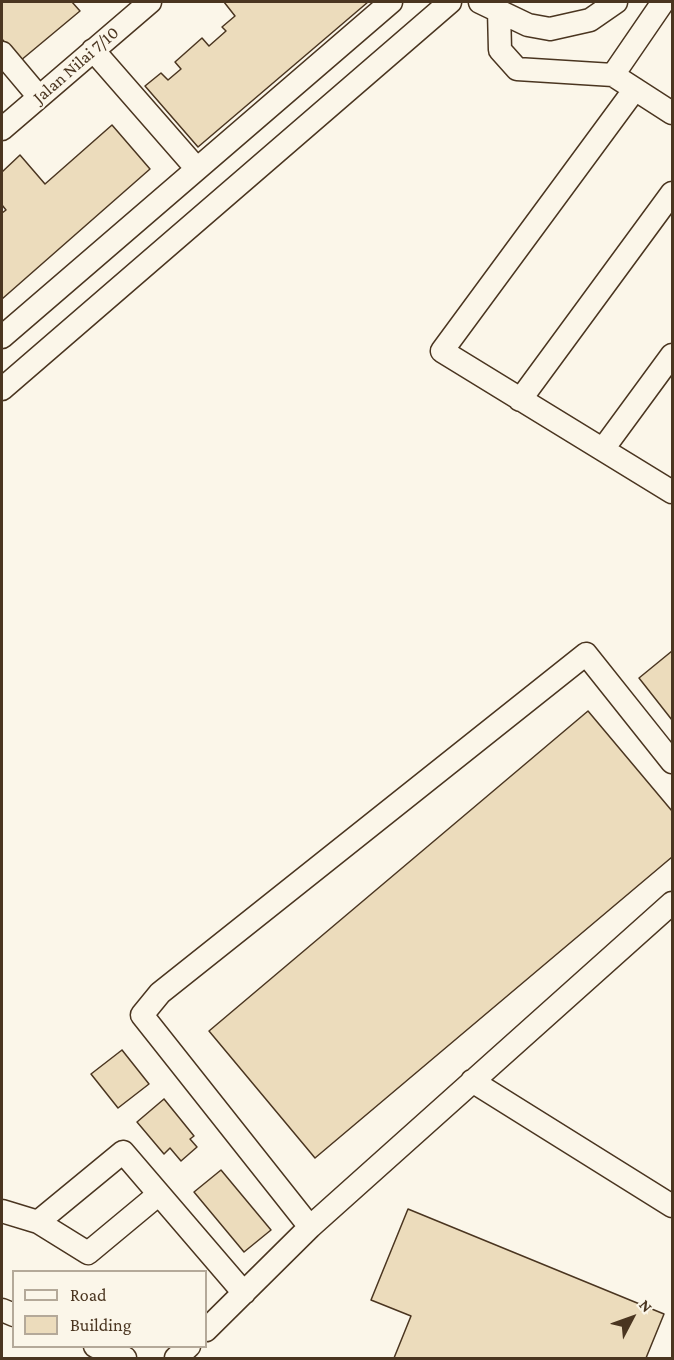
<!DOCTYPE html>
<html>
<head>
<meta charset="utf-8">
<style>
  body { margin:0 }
  #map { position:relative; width:674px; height:1360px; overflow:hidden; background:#fbf6e9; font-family:"Crimson Pro",serif }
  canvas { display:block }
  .frame { position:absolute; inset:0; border:3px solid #4a3520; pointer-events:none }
  .legend { position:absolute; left:12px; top:1270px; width:195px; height:78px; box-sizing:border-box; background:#fbf6e9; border:2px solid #b4a999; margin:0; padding:8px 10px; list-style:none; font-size:18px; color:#4a3520 }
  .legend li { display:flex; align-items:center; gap:12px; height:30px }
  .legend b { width:30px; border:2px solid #b4a999 }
  .north { position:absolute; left:602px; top:1288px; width:60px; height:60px; -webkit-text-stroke:4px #fbf6e9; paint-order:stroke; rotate:49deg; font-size:16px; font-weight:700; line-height:24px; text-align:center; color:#4a3520 }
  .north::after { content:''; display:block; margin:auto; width:21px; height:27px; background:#4a3520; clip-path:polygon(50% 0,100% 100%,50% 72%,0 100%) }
</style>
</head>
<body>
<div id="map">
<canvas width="674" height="1360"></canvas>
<div class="frame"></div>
<ul class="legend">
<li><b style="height:8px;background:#fbf6e9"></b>Road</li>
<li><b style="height:16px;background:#ecdcbc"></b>Building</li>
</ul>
<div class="north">N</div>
</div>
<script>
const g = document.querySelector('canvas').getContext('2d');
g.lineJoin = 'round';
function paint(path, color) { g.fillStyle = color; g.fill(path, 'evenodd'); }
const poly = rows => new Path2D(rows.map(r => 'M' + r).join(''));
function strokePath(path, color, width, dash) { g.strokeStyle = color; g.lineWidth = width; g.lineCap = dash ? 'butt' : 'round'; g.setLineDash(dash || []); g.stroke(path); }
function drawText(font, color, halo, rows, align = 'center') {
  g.font = font + ' "Crimson Pro",serif'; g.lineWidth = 4.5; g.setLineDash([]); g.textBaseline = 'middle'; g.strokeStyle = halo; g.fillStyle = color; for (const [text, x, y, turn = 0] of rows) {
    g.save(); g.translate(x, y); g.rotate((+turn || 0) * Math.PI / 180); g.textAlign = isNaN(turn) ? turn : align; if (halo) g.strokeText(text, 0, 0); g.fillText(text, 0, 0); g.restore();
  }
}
const building = poly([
  [2,2,72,2,80,11,20,61,2,39,2,2],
  [224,2,368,2,198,147,145,86,161,73,168,80,181,69,175,62,202,38,209,46,226,31,222,27,235,16,224,2],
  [112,125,150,169,2,299,2,213,6,210,2,205,2,172,20,155,45,184,112,125],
  [672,651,672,720,639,678,672,651],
  [588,711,672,811,672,857,315,1158,209,1031,588,711],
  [122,1050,149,1084,118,1108,91,1074,122,1050],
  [164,1099,194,1136,190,1139,197,1147,181,1161,170,1148,164,1154,137,1122,164,1099],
  [221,1170,271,1230,244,1252,194,1192,221,1170],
  [408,1209,664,1314,646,1358,394,1358,411,1316,371,1300,408,1209]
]);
const minor = poly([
  [480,2,528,25,550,29,590,20,616,2],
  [499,10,500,50,517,69,613,75,672,113],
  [93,50,197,169],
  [2,53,39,97],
  [613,75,663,2],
  [635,89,442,351,672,492],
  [2,129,150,2],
  [2,337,391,2],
  [2,389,450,2],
  [520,400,672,193],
  [603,449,672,355],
  [472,1081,672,1206],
  [2,1211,38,1222,88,1253,159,1194],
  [38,1222,123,1152,244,1293],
  [310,1227,142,1015,160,993,586,654,672,762],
  [2,1310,14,1315],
  [206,1330,310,1227,672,903],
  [95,1346,125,1358],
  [176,1358,189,1346]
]);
const streetNames = [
  ["Jalan Nilai 7/10",76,65,-41]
];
paint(building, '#ecdcbc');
strokePath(building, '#4a3520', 1.5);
strokePath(minor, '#4a3520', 25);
strokePath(minor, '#fbf6e9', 22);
drawText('18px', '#4a3520', '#fbf6e9', streetNames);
</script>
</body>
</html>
